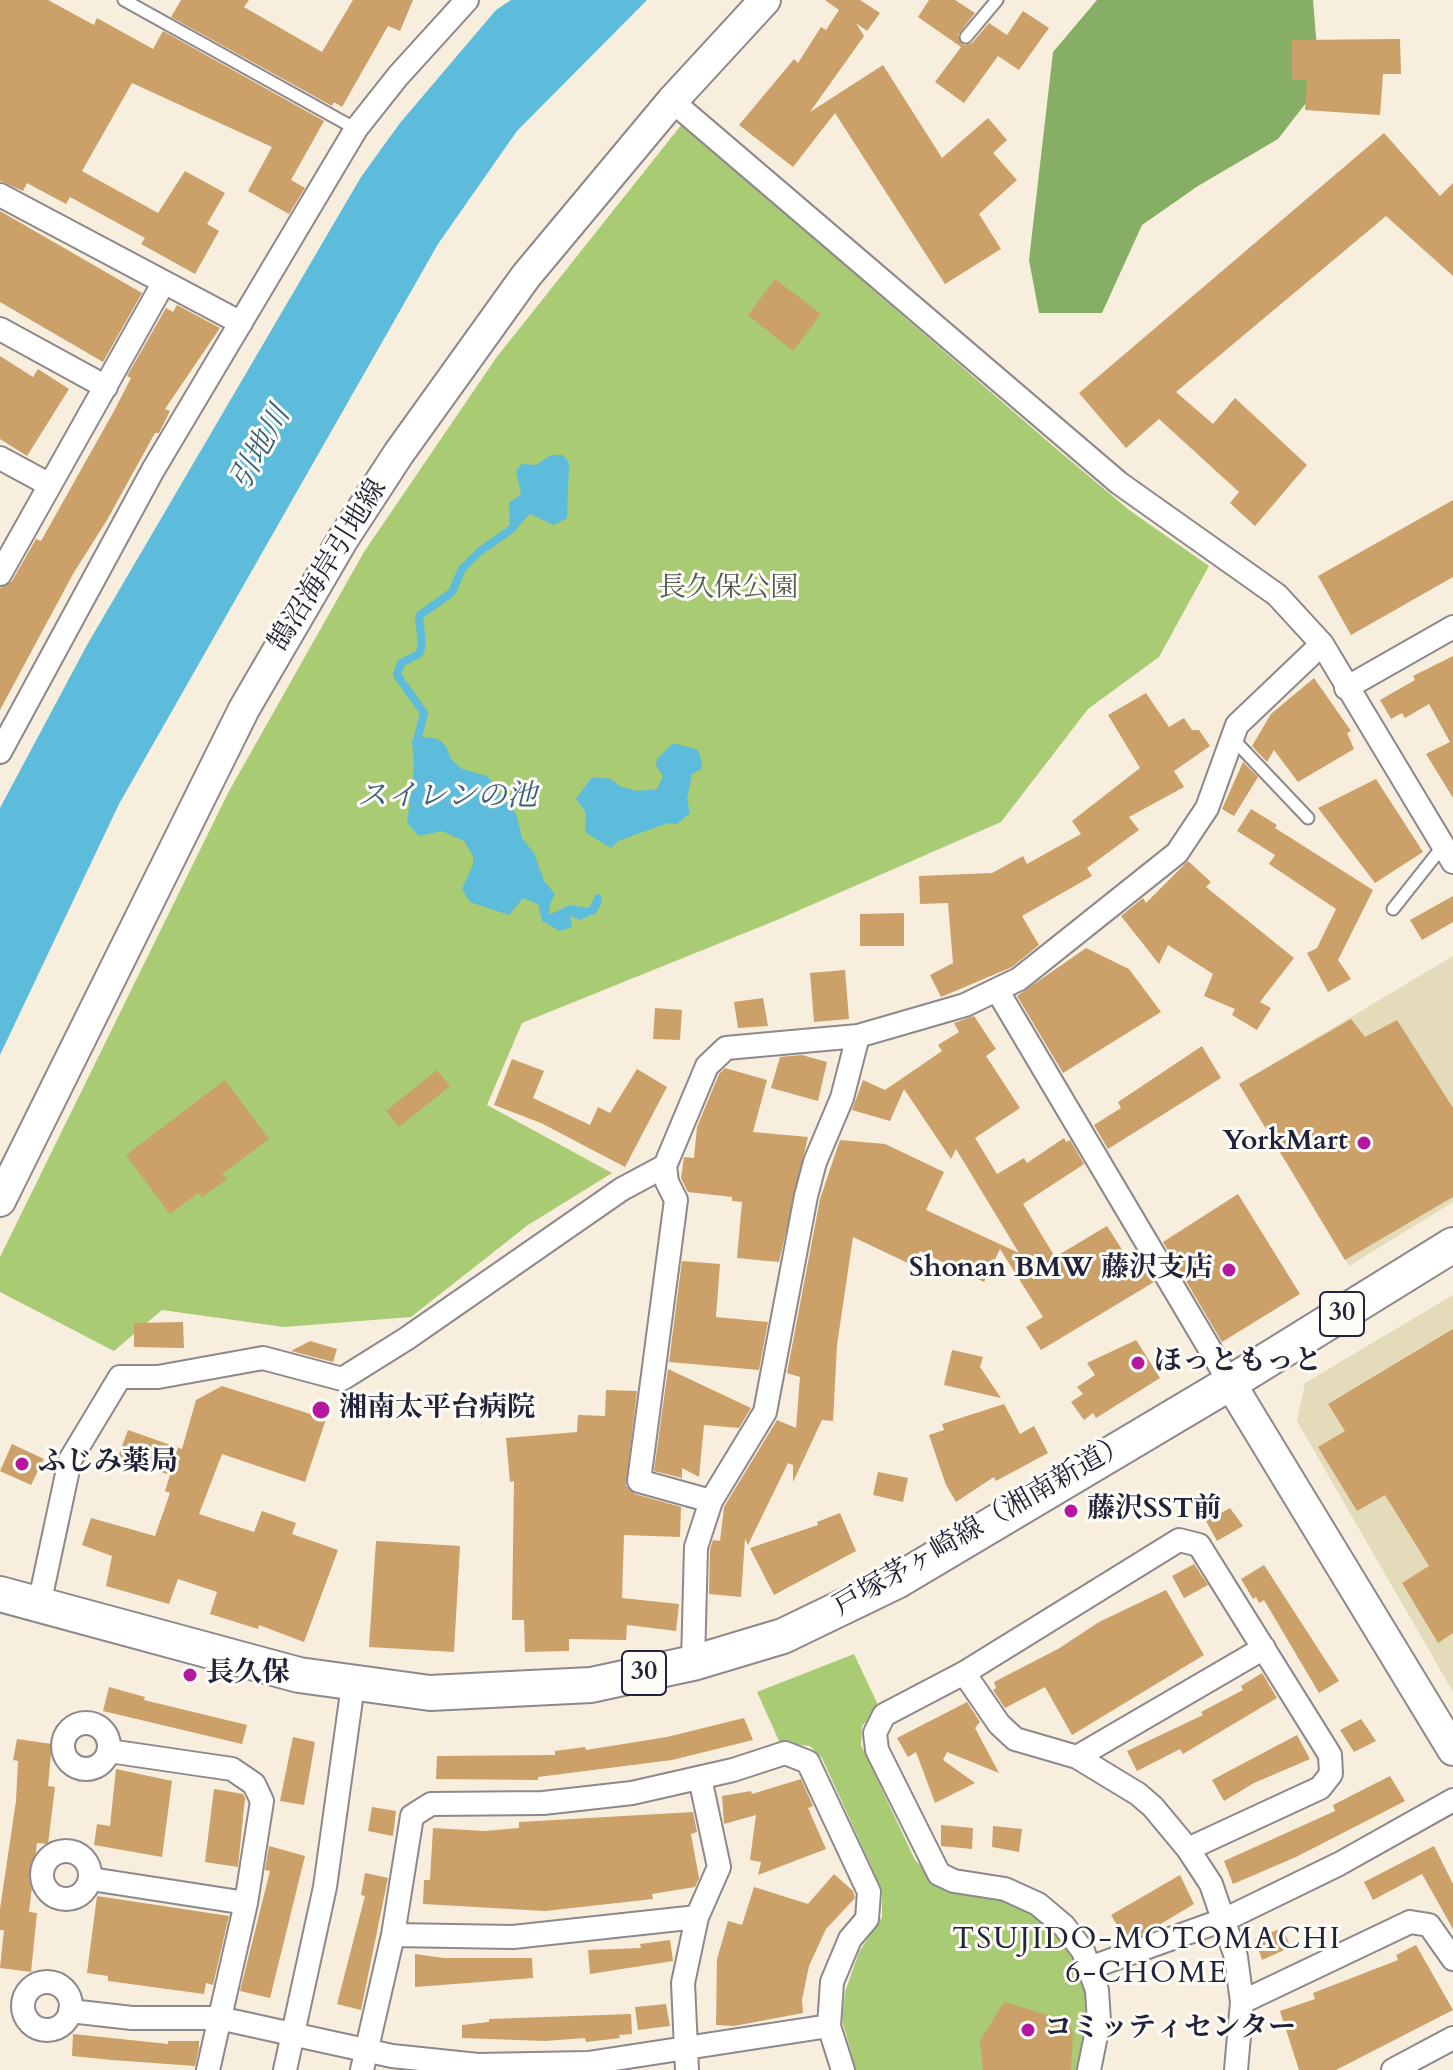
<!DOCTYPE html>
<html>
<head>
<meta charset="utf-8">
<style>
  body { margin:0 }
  canvas { display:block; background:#f8eedd }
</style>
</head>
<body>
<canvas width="1453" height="2070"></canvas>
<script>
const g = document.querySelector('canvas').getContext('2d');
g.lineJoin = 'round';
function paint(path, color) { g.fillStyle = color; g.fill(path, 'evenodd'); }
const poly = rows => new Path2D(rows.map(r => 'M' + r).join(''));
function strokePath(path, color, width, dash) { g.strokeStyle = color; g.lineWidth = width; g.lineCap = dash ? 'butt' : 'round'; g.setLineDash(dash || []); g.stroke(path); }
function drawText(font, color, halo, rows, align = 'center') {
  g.font = font + ' Cardo,"Noto Serif JP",serif'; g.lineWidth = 6; g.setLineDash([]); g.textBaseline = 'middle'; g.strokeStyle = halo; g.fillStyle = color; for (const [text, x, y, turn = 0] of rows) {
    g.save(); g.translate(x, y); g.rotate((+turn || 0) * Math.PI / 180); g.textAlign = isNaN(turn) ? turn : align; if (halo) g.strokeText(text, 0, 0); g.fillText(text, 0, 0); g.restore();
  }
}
const built = poly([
  [1453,956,1453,1202,1349,1266,1239,1084],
  [1453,1295,1453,1692,1297,1421,1305,1383]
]);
const green = poly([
  [682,124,1053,446,1129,510,1209,566,1159,657,1088,709,1001,822,777,920,522,1023,487,1105,612,1173,528,1225,411,1317,284,1327,162,1310,114,1351,0,1292,0,1257,228,793,364,552,496,358],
  [854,1654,879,1707,862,1726,861,1745,915,1860,928,1874,1024,1905,1050,1924,1080,1962,1091,2013,1078,2070,856,2070,842,2020,845,1992,859,1952,882,1917,882,1890,822,1758,810,1746,780,1743,757,1692]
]);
const forest = poly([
  [1097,0,1313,0,1320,85,1278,139,1198,186,1142,225,1102,313,1039,313,1029,260,1053,52]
]);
const water = poly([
  [511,0,647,0,517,131,438,244,119,804,0,1055,0,808,87,645,361,177,400,123,496,10],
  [551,455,563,455,569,463,567,518,554,525,530,514,515,530,510,527,509,503,521,494,516,471,522,464,536,465],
  [423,737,438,739,446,746,451,759,462,769,487,776,516,814,522,838,534,853,544,881,555,894,550,904,549,915,569,905,589,908,596,894,601,895,602,902,596,913,580,920,570,916,572,927,560,931,542,921,538,904,523,898,509,915,470,902,462,889,473,865,473,856,464,841,442,831,419,836,407,823,414,766,412,739],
  [673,743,698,750,702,763,701,769,692,774,687,799,690,813,677,824,668,823,618,841,611,848,585,832,586,813,576,799,592,777,611,779,619,786,637,791,657,789,663,776,656,765,657,759]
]);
const stream = poly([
  [418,737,424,713,397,675,401,663,419,654,422,645,419,616,452,592,462,569,479,552,513,528]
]);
const building = poly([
  [0,0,48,0,94,25,97,18,153,49,163,31,324,121,291,180,305,188,289,214,248,191,272,147,132,83,82,171,158,213,185,171,225,193,207,224,219,231,195,274,141,244,145,238,70,197,66,204,27,183,23,191,0,181],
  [181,0,249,0,244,7,322,52,353,0,413,0,400,31,388,26,342,107,334,102,332,106,171,17],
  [825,0,860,0,880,13,867,31,856,23,864,36,810,112,883,65,942,158,988,118,1007,140,993,153,1017,180,979,214,1001,249,945,284,835,113,793,167,739,125,794,59,798,63,821,27,826,30,839,10],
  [929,0,955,0,975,13,958,35,964,45,972,43,989,23,1007,35,1023,11,1049,28,1019,70,998,56,964,103,935,82,961,47,918,17],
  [1400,39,1401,74,1383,74,1380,115,1305,110,1307,80,1292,80,1292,40],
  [1384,133,1440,196,1453,183,1453,276,1386,216,1176,392,1213,424,1235,398,1307,465,1255,526,1230,503,1239,492,1159,419,1126,448,1079,393],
  [0,211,142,293,103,362,0,302],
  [775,279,821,314,793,351,748,315],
  [177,305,220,328,165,409,170,411,159,433,155,433,107,520,73,574,0,710,0,588,12,581,36,539,41,541,114,411,131,378,127,376,166,308,173,312],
  [0,356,33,377,38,369,69,389,27,456,0,439],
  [1453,500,1453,577,1351,635,1318,576],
  [1453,656,1453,798,1426,754,1450,742,1429,704,1405,718,1402,713,1391,719,1380,700,1415,680,1413,676],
  [1314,678,1351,731,1347,733,1354,749,1298,782,1274,750,1267,762,1252,746,1271,714],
  [1146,693,1169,727,1184,718,1192,730,1199,730,1210,746,1174,771,1184,787,1129,817,1139,830,1087,868,1092,876,1022,916,1039,945,1012,967,941,997,930,975,953,963,948,903,920,904,919,876,992,873,1023,856,1027,864,1081,834,1072,821,1140,768,1108,715],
  [1243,762,1258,777,1234,816,1222,809],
  [1376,779,1423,852,1375,883,1318,808],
  [1251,809,1277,825,1275,828,1373,890,1338,960,1351,979,1328,992,1307,953,1317,948,1336,909,1269,864,1275,855,1237,831],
  [1188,861,1211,882,1206,887,1294,958,1260,1002,1271,1008,1257,1030,1232,1015,1235,1009,1204,996,1213,974,1168,945,1159,964,1121,916,1143,898,1146,903],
  [1453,896,1453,922,1422,940,1410,920],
  [904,913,904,946,860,946,860,914],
  [1086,948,1129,969,1161,1012,1063,1073,1017,996],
  [845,970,849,1019,814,1022,810,973],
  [763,998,768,1026,738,1028,734,1002],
  [655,1008,682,1010,680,1040,653,1039],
  [974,1016,996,1049,986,1056,1020,1108,975,1138,997,1174,1024,1158,1027,1163,1064,1138,1066,1142,1070,1140,1084,1164,1023,1204,1055,1257,1107,1226,1130,1262,1139,1257,1154,1282,1041,1350,1026,1327,1043,1317,1000,1249,984,1282,920,1251,912,1265,853,1237,837,1345,833,1421,822,1420,793,1482,793,1465,788,1463,748,1545,745,1539,741,1597,709,1594,710,1549,713,1540,720,1541,724,1507,777,1420,796,1428,800,1377,787,1373,820,1199,840,1140,885,1144,944,1172,926,1210,1019,1253,956,1149,951,1159,904,1089,890,1121,852,1110,863,1080,885,1090,942,1051,938,1045,959,1032,954,1023],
  [1351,1019,1365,1037,1397,1020,1453,1108,1453,1197,1345,1260,1239,1084],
  [1202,1046,1221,1078,1108,1149,1094,1125,1121,1108,1118,1102],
  [802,1055,827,1062,818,1101,771,1088,780,1057],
  [512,1059,544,1071,533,1098,590,1125,598,1107,610,1113,637,1069,667,1087,625,1167,541,1123,494,1105],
  [725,1068,767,1080,753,1132,808,1137,779,1262,737,1258,742,1202,732,1201,732,1197,688,1192,681,1178,684,1157,694,1158,697,1127,719,1074],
  [437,1070,450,1086,399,1127,386,1111],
  [225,1080,269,1139,222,1174,227,1179,202,1197,198,1193,170,1214,126,1155],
  [1238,1194,1300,1294,1222,1342,1163,1242],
  [682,1261,720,1264,716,1317,768,1322,759,1370,669,1362],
  [183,1322,184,1348,134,1347,134,1323],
  [1453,1329,1453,1633,1438,1643,1402,1583,1429,1566,1385,1495,1357,1511,1318,1447,1345,1431,1328,1404],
  [1136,1340,1160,1378,1096,1418,1093,1413,1084,1420,1071,1402,1083,1394,1077,1387,1095,1375,1087,1363],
  [310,1341,337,1349,333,1362,291,1351],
  [952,1350,983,1357,980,1367,1001,1398,944,1385],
  [668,1369,751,1408,739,1428,704,1425,699,1477,682,1468,682,1478,654,1471],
  [222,1386,326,1419,305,1482,222,1454,199,1514,254,1532,262,1511,296,1523,292,1534,338,1550,304,1642,259,1625,258,1629,210,1614,217,1592,178,1579,169,1604,106,1586,112,1556,82,1545,91,1518,155,1536,170,1493,165,1491,170,1475,118,1457,128,1430,182,1449,196,1400],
  [606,1390,637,1391,626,1486,635,1494,681,1507,680,1537,624,1535,622,1598,679,1604,676,1631,627,1625,626,1640,569,1639,569,1651,525,1652,524,1620,512,1620,514,1481,510,1482,506,1438,577,1432,578,1415,605,1416],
  [1004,1404,1020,1434,1034,1426,1048,1453,996,1481,994,1477,956,1502,946,1485,929,1435,944,1430,942,1424],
  [12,1444,44,1459,31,1485,0,1471],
  [878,1472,908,1478,903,1502,873,1495],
  [1230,1508,1243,1526,1217,1541,1206,1521],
  [840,1513,856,1551,774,1595,750,1548,818,1525,817,1522],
  [376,1541,460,1546,454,1652,369,1647],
  [1194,1564,1208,1585,1184,1598,1172,1576],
  [1264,1565,1339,1681,1319,1693,1264,1600,1259,1603,1256,1597,1253,1599,1241,1579],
  [1166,1590,1204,1655,1072,1735,1045,1687,1005,1708,993,1690,996,1688,994,1682,1058,1649,1099,1622],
  [1262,1673,1277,1698,1183,1754,1180,1749,1137,1771,1127,1751,1203,1715,1201,1712,1243,1690,1241,1686],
  [109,1687,145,1697,144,1700,247,1725,242,1744,103,1711],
  [967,1702,980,1722,975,1728,999,1773,947,1752,943,1760,975,1783,935,1803,916,1752,908,1757,897,1738],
  [744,1718,753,1740,672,1760,538,1777,538,1780,436,1779,437,1756,555,1755,555,1751,585,1747,586,1750,667,1737],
  [1361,1719,1376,1741,1354,1752,1340,1730],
  [1297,1735,1310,1759,1254,1783,1224,1801,1212,1780],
  [293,1737,315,1742,304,1805,280,1801],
  [17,1739,52,1744,48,1786,55,1787,48,1844,37,1843,29,1912,37,1913,31,1972,0,1968,4,1930,0,1930,0,1909,16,1801,18,1761,13,1760],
  [116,1769,172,1781,162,1857,94,1845,97,1824,110,1826],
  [1390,1776,1405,1801,1296,1857,1233,1884,1224,1861,1335,1811,1333,1805],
  [801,1779,813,1806,808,1808,826,1849,758,1875,761,1862,750,1860,756,1815,724,1824,722,1796,751,1791,752,1794],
  [214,1789,243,1794,245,1798,238,1867,205,1862],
  [372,1807,396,1811,393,1836,368,1831],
  [693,1812,697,1832,691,1834,699,1878,695,1887,652,1894,653,1899,545,1911,423,1904,424,1880,430,1880,433,1828,484,1831,519,1828,519,1822],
  [941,1825,973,1828,972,1849,941,1846],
  [993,1826,1022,1829,1019,1852,992,1847],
  [269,1846,305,1856,270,1998,240,1991,270,1871,265,1870],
  [1434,1846,1453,1884,1453,1929,1422,1874,1373,1900,1364,1882],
  [365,1873,388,1878,361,2010,337,2004,365,1896,361,1895],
  [834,1874,853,1891,855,1898,826,1929,809,1966,802,2000,803,2013,734,2026,716,2025,717,1959,728,1921,742,1925,754,1887,808,1904],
  [1180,1875,1194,1904,1144,1934,1126,1940,1111,1915],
  [97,1896,229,1916,213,1985,206,1983,204,1994,108,1981,108,1976,87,1973],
  [1282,1928,1291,1947,1262,1960,1255,1939],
  [670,1940,673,1961,590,1974,588,1950,641,1948,640,1944],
  [1416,1945,1453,2010,1336,2070,1299,2070,1280,2011,1315,1999,1313,1993,1398,1960,1396,1955],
  [415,1954,444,1958,532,1958,533,1978,415,1987],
  [1004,2002,1068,2021,1073,2033,1071,2070,983,2070,980,2041],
  [666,2004,670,2026,638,2030,635,2007],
  [631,2014,632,2034,619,2035,620,2038,586,2042,585,2038,545,2041,462,2038,462,2025,489,2022,489,2019],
  [73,2034,168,2044,168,2041,199,2041,199,2048,195,2066,112,2060,72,2056]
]);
const lane = poly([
  [124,0,356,129],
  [966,37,997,0],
  [1233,739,1308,818],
  [1393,909,1443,846]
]);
const street = poly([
  [672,101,1119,483,1277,595,1322,644,1453,862],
  [0,195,241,323],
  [0,329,106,387],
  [0,458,50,485],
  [0,574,164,282],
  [1346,688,1453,627],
  [0,752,153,470,356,129,398,76,467,0],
  [997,990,1230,1383],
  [665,1166,667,1182,676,1200,639,1481,711,1501],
  [39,1605,70,1460,120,1377,158,1377,263,1358,342,1379,406,1339,622,1189,665,1166,707,1066,726,1048,858,1036,965,1005,1019,979,1177,853,1207,808,1237,725,1322,644],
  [693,1663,696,1547,711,1501,765,1412,806,1196,815,1162,842,1098,858,1036],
  [964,1673,999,1724,1015,1739,1077,1757,1138,1794,1153,1807,1188,1849,1211,1884,1236,1957,1242,2002,1236,2070],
  '63 1746a23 23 0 1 1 46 0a23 23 0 1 1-46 0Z',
  [109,1751,232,1769,254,1784,262,1801,246,1903,208,2070],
  [1077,1757,1264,1648],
  '42 1875a24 24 0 1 1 48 0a24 24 0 1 1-48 0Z',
  [91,1879,246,1903],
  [393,1935,513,1937,697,1917],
  [1092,1967,1226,1919,1339,1864,1453,1800],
  '23 2006a24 24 0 1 1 48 0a24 24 0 1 1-48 0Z',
  [1242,2002,1410,1922,1429,1925,1453,1959],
  [70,2011,132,2018,219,2018,392,2056,478,2065,588,2063,829,2026],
  [285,2070,325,1887,353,1685],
  [362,2070,393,1935,412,1816,431,1804,543,1803,632,1793,733,1770,785,1753,808,1762,869,1892,867,1919,850,1939,832,1982,829,2026,843,2070],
  [687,2070,683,1983,697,1917,719,1867,700,1778],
  [1089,2070,1099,2021,1097,1990,1083,1951,1064,1926,1038,1904,1005,1889,954,1881,939,1874,877,1750,875,1733,884,1715,964,1673,1179,1540,1199,1545,1330,1755,1331,1774,1320,1788,1188,1849],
  [1393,2070,1453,2038]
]);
const secondary = poly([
  [0,1201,244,709,343,539,399,453,526,276,672,101,765,0],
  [1230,1383,1453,1750]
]);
const primary = poly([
  [0,1594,299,1675,430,1693,591,1685,693,1663,783,1636,897,1581,1230,1383,1453,1245]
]);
const markers = [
  [1364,1143,8,"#b5179e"],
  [1229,1270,8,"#b5179e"],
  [1138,1363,8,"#b5179e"],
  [321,1410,10,"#b5179e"],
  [22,1464,8,"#b5179e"],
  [1071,1511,8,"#b5179e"],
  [190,1675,8,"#b5179e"],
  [1028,2030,8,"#b5179e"]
];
const shields = [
  [1342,1314,44],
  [644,1673,44]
];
const shieldNames = [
  ["30",1342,1314],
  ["30",644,1673]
];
const streetNames = [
  ["鵠沼海岸引地線",329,566,-58],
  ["戸塚茅ヶ崎線（湘南新道）",982,1526,-30]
];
const parkNames = [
  ["長久保公園",728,590]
];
const poiNames = [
  ["YorkMart",1348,1143,"right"],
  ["Shonan BMW 藤沢支店",1213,1270,"right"],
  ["ほっともっと",1154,1363],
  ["湘南太平台病院",339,1410],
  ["ふじみ薬局",38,1464],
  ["藤沢SST前",1087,1511],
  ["長久保",206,1675],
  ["コミッティセンター",1044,2030]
];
const waterNames = [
  ["引地川",262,449,-61],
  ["スイレンの池",447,798]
];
const neighbourhoodNames = [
  ["TSUJIDO-MOTOMACHI",1147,1941],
  ["6-CHOME",1147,1975]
];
paint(built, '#e4dbba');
paint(green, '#a9cb73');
paint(forest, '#86af65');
paint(water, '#5dbbdb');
strokePath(stream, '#5dbbdb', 8);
paint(building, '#cba069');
strokePath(lane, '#8d888c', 15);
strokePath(street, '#8d888c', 26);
strokePath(secondary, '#8d888c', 34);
strokePath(primary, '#8d888c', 38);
strokePath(lane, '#fff', 11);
strokePath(street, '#fff', 22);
strokePath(secondary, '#fff', 30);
strokePath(primary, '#fff', 34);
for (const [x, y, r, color] of markers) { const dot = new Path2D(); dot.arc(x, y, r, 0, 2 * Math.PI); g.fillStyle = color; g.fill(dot); strokePath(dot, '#fdfcf7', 3); }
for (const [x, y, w] of shields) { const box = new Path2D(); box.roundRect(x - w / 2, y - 22, w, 44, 6); g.fillStyle = '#fdfcf7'; g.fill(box); strokePath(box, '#22223b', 2); }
drawText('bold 26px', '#22223b', null, shieldNames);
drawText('28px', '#22223b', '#fdfcf7', streetNames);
drawText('28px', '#515d4f', '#fdfcf7', parkNames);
drawText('bold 28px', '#22223b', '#fdfcf7', poiNames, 'left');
drawText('italic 30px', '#3a5f7b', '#fdfcf7', waterNames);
g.letterSpacing = '2px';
drawText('30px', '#22223b', '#fdfcf7', neighbourhoodNames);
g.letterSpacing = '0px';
</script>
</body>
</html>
